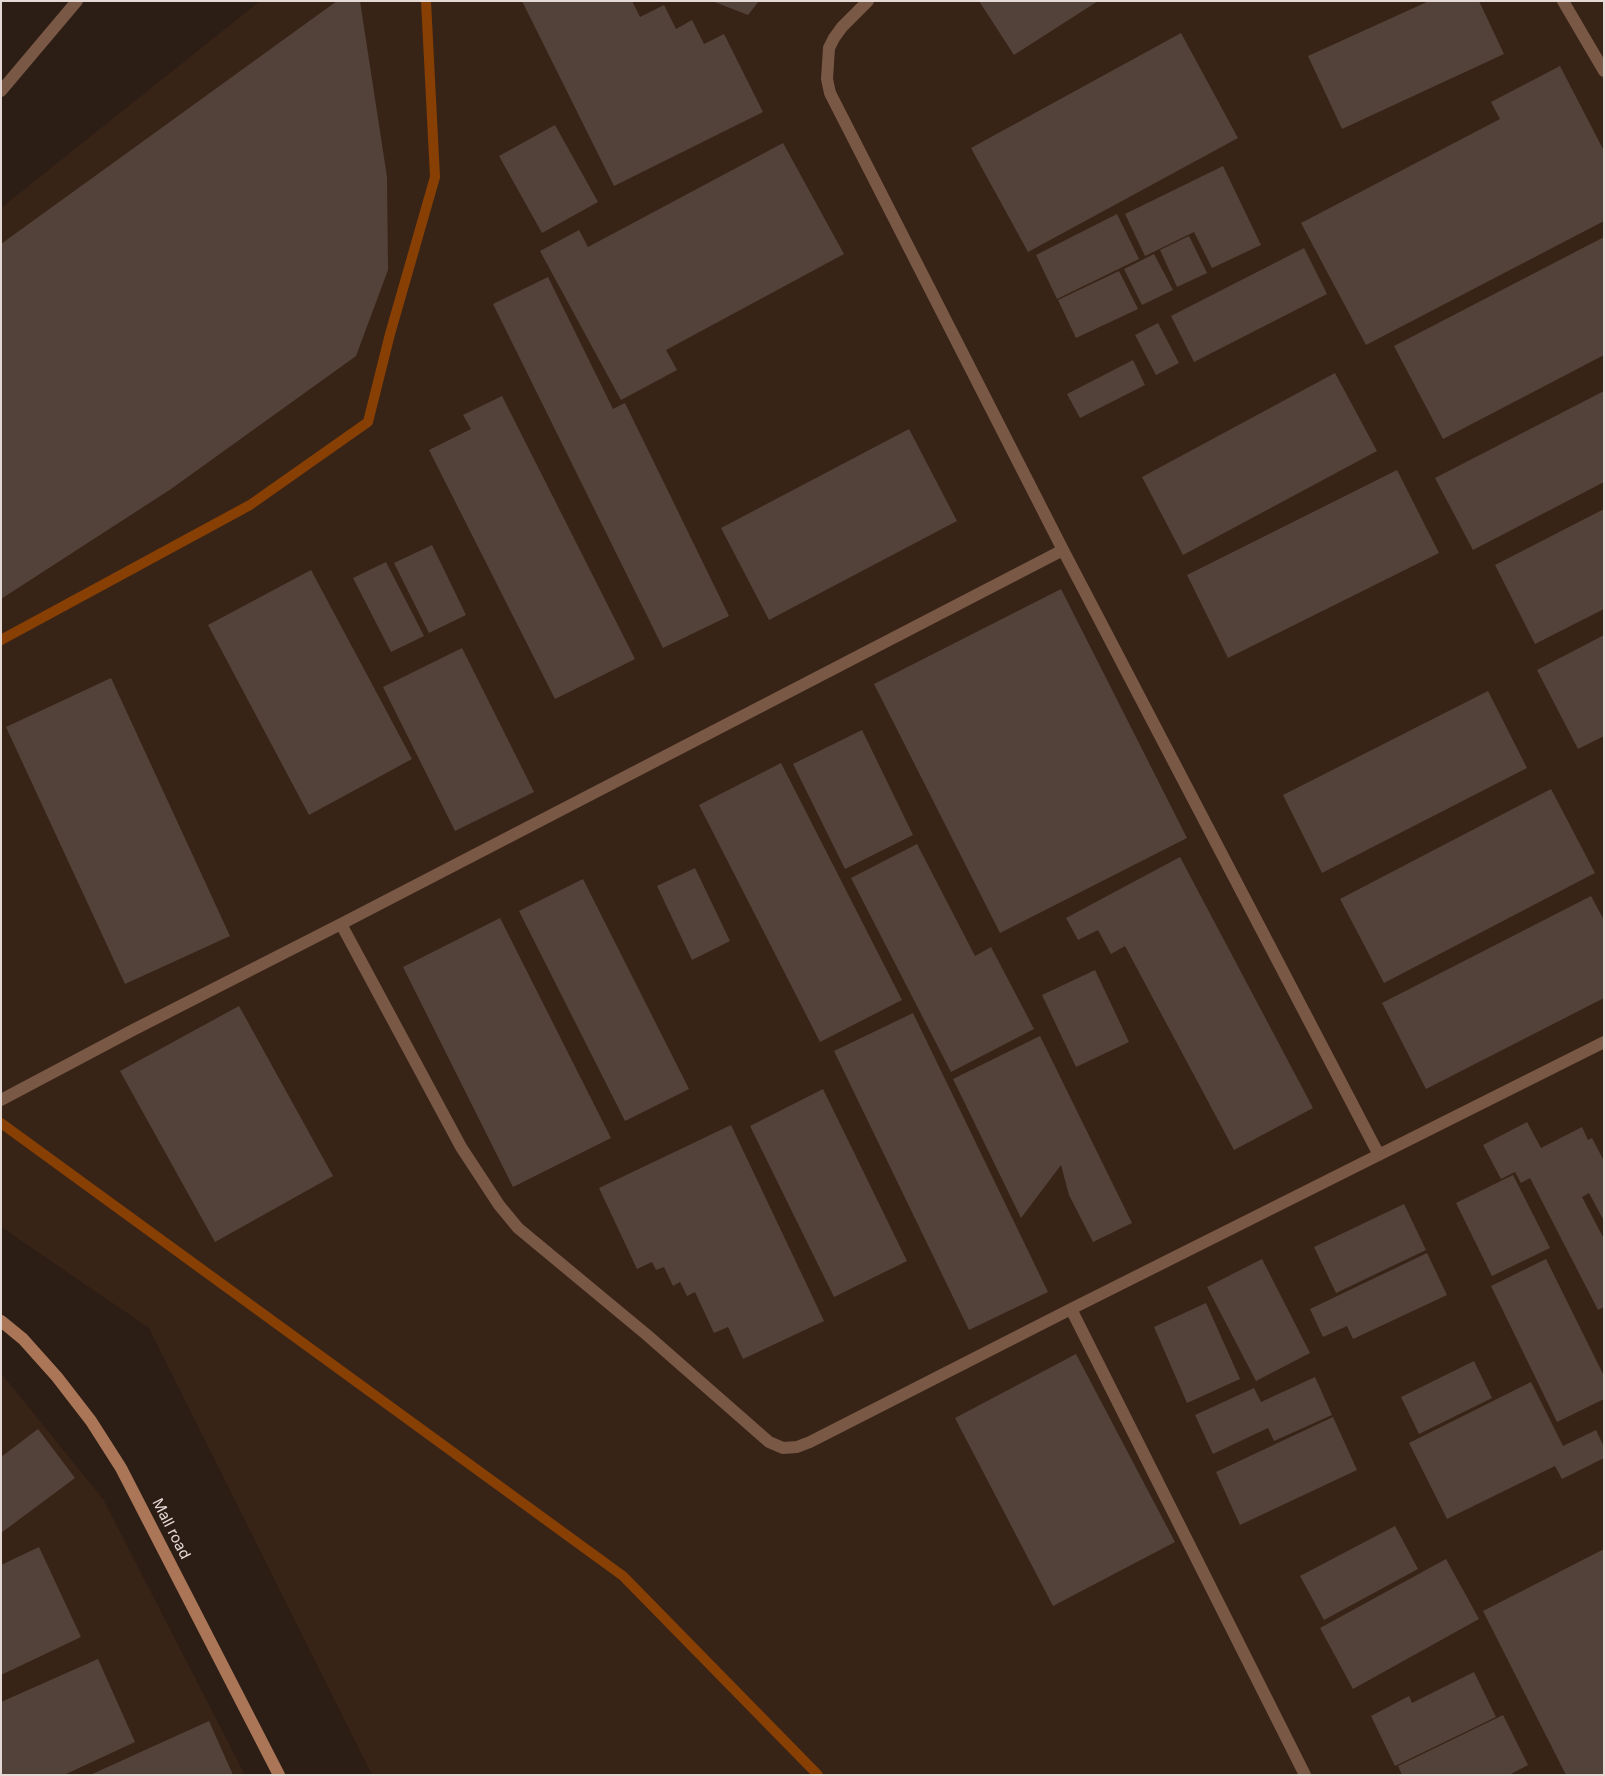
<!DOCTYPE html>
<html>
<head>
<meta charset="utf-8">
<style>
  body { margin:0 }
  #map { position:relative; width:1605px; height:1776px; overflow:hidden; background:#2c1d15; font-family:Inter,sans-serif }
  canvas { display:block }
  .frame { position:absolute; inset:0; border:2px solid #e4d9d4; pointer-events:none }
</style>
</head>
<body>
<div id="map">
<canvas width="1605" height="1776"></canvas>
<div class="frame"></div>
</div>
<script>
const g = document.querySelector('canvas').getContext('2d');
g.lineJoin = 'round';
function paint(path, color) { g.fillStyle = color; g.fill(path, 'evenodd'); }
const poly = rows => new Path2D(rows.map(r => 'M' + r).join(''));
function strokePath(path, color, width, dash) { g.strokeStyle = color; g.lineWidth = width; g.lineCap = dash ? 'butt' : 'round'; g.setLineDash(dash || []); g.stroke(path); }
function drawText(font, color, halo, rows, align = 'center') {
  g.font = font + ' Inter,sans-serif'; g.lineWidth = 4.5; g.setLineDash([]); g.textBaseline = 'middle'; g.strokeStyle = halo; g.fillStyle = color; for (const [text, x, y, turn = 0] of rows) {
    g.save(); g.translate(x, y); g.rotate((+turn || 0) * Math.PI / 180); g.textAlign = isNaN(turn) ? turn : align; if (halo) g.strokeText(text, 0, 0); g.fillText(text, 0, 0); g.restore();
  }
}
const built = poly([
  [260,1,1604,1,1604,1775,372,1775,149,1328,1,1227,1,208],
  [1,1373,103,1499,245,1775,1,1775]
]);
const stream = poly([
  [1,640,250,505,368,422,390,334,435,177,426,1],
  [1,1123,623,1576,818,1775]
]);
const building = poly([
  [337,1,360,1,387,177,388,270,356,356,171,489,1,599,1,244],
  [522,1,632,1,640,17,664,5,676,29,692,20,704,44,724,34,763,112,614,186],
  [712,1,759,1,748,15],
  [979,1,1098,1,1014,55],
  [1429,1,1479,1,1504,54,1342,129,1308,56],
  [1181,33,1238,138,1028,252,971,148],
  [1560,66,1604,151,1604,221,1366,345,1301,223,1500,119,1491,102],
  [555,125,598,202,542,233,499,156],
  [783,143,844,254,666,350,677,370,621,400,540,251,579,230,588,247],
  [1223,166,1261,245,1212,268,1194,232,1145,256,1125,214],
  [1117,214,1139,259,1057,299,1036,255],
  [1189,236,1207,273,1177,287,1160,250],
  [1604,237,1604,355,1443,439,1394,346],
  [1304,248,1327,294,1194,362,1171,316],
  [1154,254,1173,290,1142,305,1124,269],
  [1119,271,1138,309,1076,338,1058,300],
  [548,277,613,409,625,403,729,616,663,648,493,304],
  [1158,323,1179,363,1156,375,1135,335],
  [1133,360,1145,385,1080,418,1067,394],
  [1335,373,1377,451,1183,555,1142,477],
  [1604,391,1604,482,1473,550,1435,478],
  [502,396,635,659,555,699,429,450,471,429,463,415],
  [909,429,957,521,769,620,721,528],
  [1397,470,1439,553,1228,658,1187,575],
  [1604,509,1604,609,1535,644,1495,565],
  [432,545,466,615,429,633,394,563],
  [386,562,424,636,391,652,353,578],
  [311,570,412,759,309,815,208,625],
  [1061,589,1187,838,1000,933,874,684],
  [1604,635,1604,736,1578,749,1537,670],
  [462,648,534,792,455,831,383,687],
  [111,678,230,936,125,984,6,727],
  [1488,691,1527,768,1322,873,1283,795],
  [862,730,913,835,845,869,793,764],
  [781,763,902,1000,820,1042,699,805],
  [1551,789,1595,873,1384,983,1340,899],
  [917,844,975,956,991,947,1034,1029,951,1072,851,878],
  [1180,857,1313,1108,1234,1150,1125,946,1111,954,1098,930,1078,940,1066,918],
  [695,868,730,941,692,960,657,886],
  [583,879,689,1089,625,1121,519,911],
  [1591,896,1604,920,1604,998,1426,1089,1382,1003],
  [500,918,611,1138,513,1187,403,967],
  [1095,970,1129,1042,1076,1067,1042,995],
  [239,1006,333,1176,215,1242,120,1071],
  [913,1013,1048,1292,969,1330,834,1051],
  [1040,1036,1132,1223,1093,1242,1069,1195,1061,1165,1021,1218,953,1079],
  [823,1089,907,1261,834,1297,750,1126],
  [1527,1122,1541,1148,1582,1127,1588,1140,1592,1138,1604,1161,1604,1221,1589,1193,1582,1197,1604,1239,1604,1307,1598,1310,1530,1178,1521,1183,1515,1172,1501,1179,1483,1145],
  [731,1125,824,1321,743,1359,728,1327,714,1333,695,1292,687,1296,680,1282,673,1286,664,1267,656,1270,652,1262,637,1269,599,1188],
  [1513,1175,1550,1248,1492,1276,1456,1203],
  [1404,1204,1426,1250,1336,1293,1314,1247],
  [1427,1253,1447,1295,1353,1339,1347,1326,1323,1337,1310,1309],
  [1262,1259,1310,1353,1256,1381,1207,1287],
  [1546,1259,1604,1376,1604,1399,1557,1422,1491,1286],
  [1206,1303,1240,1379,1187,1403,1154,1327],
  [1076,1354,1175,1542,1053,1606,955,1418],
  [1474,1361,1492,1398,1419,1434,1401,1397],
  [1315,1377,1332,1415,1274,1441,1268,1428,1213,1454,1195,1415,1254,1388,1261,1402],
  [1531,1382,1563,1446,1596,1430,1604,1447,1604,1458,1562,1479,1555,1466,1447,1519,1409,1443],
  [1333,1417,1357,1470,1240,1525,1216,1472],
  [38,1429,75,1478,1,1533,1,1457],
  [1395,1526,1418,1569,1324,1620,1300,1576],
  [39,1547,81,1637,1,1675,1,1565],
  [1604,1549,1604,1775,1566,1775,1483,1611],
  [1446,1559,1479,1619,1353,1689,1320,1628],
  [98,1659,135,1742,64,1775,1,1775,1,1702],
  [1474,1672,1496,1717,1395,1766,1371,1716,1409,1696,1412,1703],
  [1503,1715,1528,1765,1509,1775,1402,1775,1398,1766],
  [209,1721,233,1775,90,1775]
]);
const street = poly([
  [868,1,842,27,834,38,829,48,827,79,830,93,1063,550,1379,1155],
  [1563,1,1604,71],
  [1,91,77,1],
  [341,924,461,1147,499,1205,518,1228,647,1335,769,1442,783,1448,797,1447,810,1442,1071,1309,1604,1042],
  [1,1100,133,1030,341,924,1063,550],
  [1071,1309,1305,1775]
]);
const secondary = poly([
  [1,1321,23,1339,57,1377,91,1421,121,1468,279,1775]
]);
const streetNames = [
  ["Mall road",171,1529,63]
];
paint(built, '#382317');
strokePath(stream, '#873f04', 10);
paint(building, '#534239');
strokePath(street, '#795845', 12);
strokePath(secondary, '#aa7657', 12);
drawText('15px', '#e4d9d4', '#2c1d15', streetNames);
</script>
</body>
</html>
